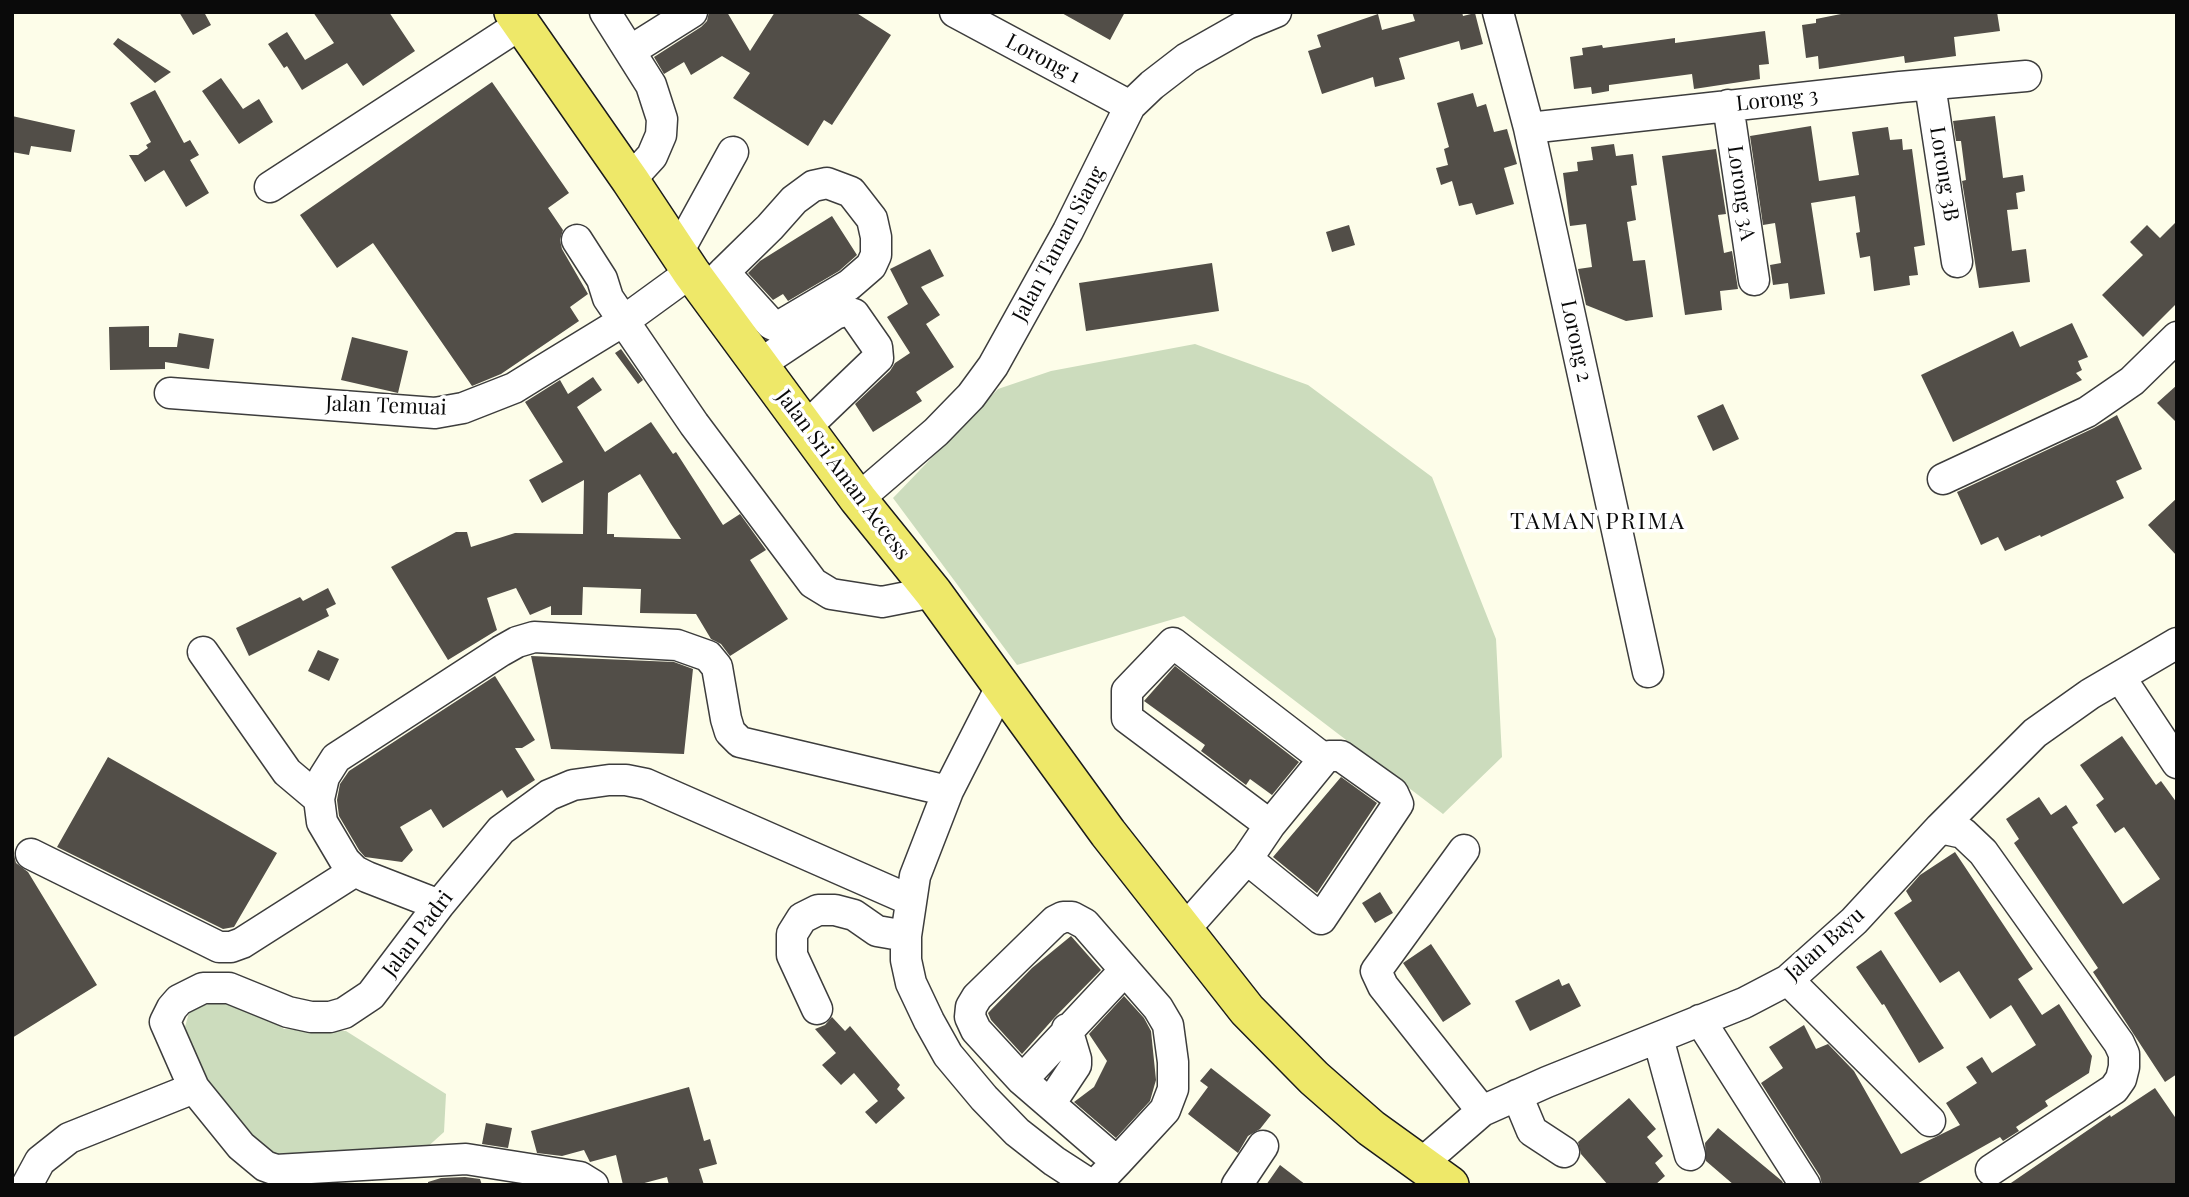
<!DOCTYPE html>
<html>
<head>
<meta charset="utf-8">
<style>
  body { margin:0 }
  #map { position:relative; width:2189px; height:1197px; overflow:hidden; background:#fdfde9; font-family:"Playfair Display",serif }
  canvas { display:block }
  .frame { position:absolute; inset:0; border:14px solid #0a0a0a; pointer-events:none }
</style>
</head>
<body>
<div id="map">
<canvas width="2189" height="1197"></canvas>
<div class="frame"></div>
</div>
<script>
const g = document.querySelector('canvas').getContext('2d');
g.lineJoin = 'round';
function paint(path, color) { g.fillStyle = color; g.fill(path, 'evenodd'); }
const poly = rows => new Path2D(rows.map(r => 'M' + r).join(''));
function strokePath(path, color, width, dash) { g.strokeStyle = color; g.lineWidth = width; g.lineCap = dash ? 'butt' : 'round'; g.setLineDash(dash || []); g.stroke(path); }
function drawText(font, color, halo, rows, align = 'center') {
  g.font = font + ' "Playfair Display",serif'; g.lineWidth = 7; g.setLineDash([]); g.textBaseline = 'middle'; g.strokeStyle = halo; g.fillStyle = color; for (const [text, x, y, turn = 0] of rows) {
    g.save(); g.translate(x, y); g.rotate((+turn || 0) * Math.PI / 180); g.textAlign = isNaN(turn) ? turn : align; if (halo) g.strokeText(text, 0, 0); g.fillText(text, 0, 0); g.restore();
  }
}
const cemetery = poly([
  [1195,344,1308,385,1432,477,1496,639,1502,757,1443,814,1184,616,1017,665,893,498,998,389,1051,371],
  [212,1003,243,1003,284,1029,346,1031,446,1094,444,1132,424,1150,273,1154,244,1127,199,1076,183,1034,190,1009]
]);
const building = poly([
  [179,12,204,12,211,25,193,35],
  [313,12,389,12,415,51,363,86,347,63,302,90,287,66,284,68,268,44,287,32,305,60,334,43],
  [709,12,727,12,750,51,775,12,855,12,891,35,832,125,824,120,808,146,733,98,750,73,722,56,691,75,684,62,664,74,654,57,701,27,707,21],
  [1060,12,1125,12,1110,40],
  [1412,12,1462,12,1463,16,1475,13,1483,44,1461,50,1459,41,1399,58,1405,79,1375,87,1373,77,1322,94,1308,51,1321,47,1317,35,1378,14,1382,30,1415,21],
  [1851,12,1997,12,2000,31,1954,37,1956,56,1905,63,1904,56,1819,69,1818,56,1806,58,1802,25,1816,23,1816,19],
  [1765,31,1769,64,1759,65,1760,79,1694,89,1692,74,1609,85,1609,91,1592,94,1591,87,1574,89,1570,57,1583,55,1582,48,1602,45,1603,48,1675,38,1675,43],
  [118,38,171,72,155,83,113,44],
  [221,78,243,109,259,99,273,122,239,144,202,91],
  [492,82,569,193,548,208,563,230,560,240,562,249,588,294,570,307,579,321,501,374,472,386,373,243,337,268,300,215],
  [155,90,184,143,190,140,199,155,190,160,209,193,186,207,164,170,145,182,129,155,138,155,148,148,146,145,151,142,130,103],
  [1473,93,1477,107,1486,104,1494,132,1507,129,1517,164,1504,168,1514,204,1476,215,1472,203,1459,206,1452,181,1441,185,1436,168,1448,165,1444,149,1449,147,1437,103],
  [12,116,75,130,71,152,31,146,29,155,12,152],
  [1995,116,2003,178,2023,175,2025,191,2016,193,2018,209,2007,210,2012,251,2026,249,2030,282,1979,288,1962,181,1966,180,1961,141,1956,141,1953,121],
  [1811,126,1819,181,1859,175,1852,132,1888,127,1890,140,1902,139,1903,150,1912,149,1925,245,1914,247,1918,275,1909,276,1910,285,1874,291,1870,256,1860,258,1856,233,1860,232,1855,196,1811,203,1825,294,1790,299,1788,283,1773,285,1770,265,1781,263,1775,223,1763,225,1750,136],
  [1614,144,1616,156,1633,154,1637,185,1631,186,1636,220,1627,222,1633,261,1645,260,1653,317,1626,321,1586,305,1578,269,1592,267,1586,224,1570,226,1563,173,1578,171,1577,162,1593,160,1591,147],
  [1716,149,1726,214,1718,215,1724,253,1732,251,1738,289,1720,291,1722,310,1685,315,1662,156],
  [832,216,857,255,839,271,788,301,783,294,773,300,748,273,760,261],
  [2177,221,2177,303,2143,337,2102,295,2143,255,2130,242,2147,225,2160,238],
  [1349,225,1355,245,1332,252,1326,232],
  [930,249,944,276,921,287,940,315,926,324,954,367,916,392,922,401,873,432,855,404,890,371,895,363,910,353,887,317,908,304,890,269],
  [1212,263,1219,311,1086,331,1079,283],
  [2072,323,2088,357,2078,361,2082,370,2076,373,2082,380,1953,442,1921,375,2013,331,2020,347],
  [149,326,149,347,177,347,179,333,214,339,209,369,165,362,165,369,110,370,109,327],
  [352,337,408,351,398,393,341,380],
  [621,349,643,380,638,384,615,353],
  [593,377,602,390,577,407,605,452,651,422,673,454,676,452,723,525,740,514,766,550,750,560,788,619,730,656,721,644,711,639,696,614,640,613,641,589,583,587,582,615,551,615,551,606,530,615,516,588,487,598,497,630,448,660,391,567,456,532,467,532,471,547,515,533,583,534,584,480,542,503,529,480,563,462,525,402,560,380,568,394],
  [640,474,671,524,681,539,614,537,614,534,607,534,608,493],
  [2177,385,2177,423,2157,403],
  [1723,404,1739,439,1713,451,1697,416],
  [2117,415,2142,469,2116,481,2124,498,2041,537,2040,535,2005,551,1998,537,1981,545,1957,492,2094,428],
  [2177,498,2177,556,2148,525],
  [328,588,336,604,326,609,329,616,249,656,236,628,300,597,303,601],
  [318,650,339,659,329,681,308,671],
  [531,656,674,662,693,669,684,754,551,749],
  [1175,666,1299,762,1272,795,1250,779,1246,785,1201,751,1205,745,1144,701],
  [495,676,535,740,522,748,515,748,535,780,507,798,502,790,443,828,431,809,400,827,413,850,402,862,365,857,359,850,339,816,337,800,340,784,349,771],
  [2122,736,2156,785,2161,781,2177,803,2177,1074,2165,1082,2093,972,2098,968,2014,843,2019,839,2006,819,2039,797,2051,815,2066,805,2078,823,2072,827,2123,904,2160,879,2124,827,2115,833,2096,805,2104,799,2080,765],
  [108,757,277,853,234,927,223,929,57,847],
  [1341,777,1377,803,1317,893,1273,857],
  [12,847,16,863,28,872,97,985,12,1038],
  [1955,852,2033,969,2018,979,2042,1015,2059,1004,2092,1056,2089,1073,2045,1101,2048,1106,2016,1127,2019,1131,2003,1141,2000,1137,1915,1185,1822,1185,1820,1176,1761,1083,1783,1068,1769,1047,1804,1025,1816,1049,1828,1044,1854,1071,1901,1154,1960,1125,1946,1103,1977,1083,1966,1067,1982,1057,1992,1073,2036,1045,2011,1005,1990,1019,1959,971,1940,983,1894,913,1912,901,1906,891,1920,875],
  [1380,892,1393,913,1375,923,1362,903],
  [1071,936,1101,970,1055,1017,1022,1054,991,1020,988,1013,1032,968],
  [1431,944,1471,1004,1443,1022,1403,963],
  [1881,950,1944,1048,1919,1063,1884,1004,1882,1005,1856,967],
  [1559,979,1562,986,1569,983,1581,1006,1530,1031,1515,1001],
  [1124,996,1144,1018,1151,1031,1156,1080,1150,1101,1116,1138,1074,1102,1094,1087,1107,1061,1089,1034],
  [832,1017,845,1031,850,1026,900,1085,897,1089,905,1098,876,1124,865,1112,878,1101,854,1073,841,1085,822,1065,836,1053,815,1029,825,1025],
  [1211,1068,1271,1115,1260,1129,1248,1136,1238,1153,1188,1114,1208,1087,1200,1081],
  [689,1087,704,1141,710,1139,717,1164,699,1169,704,1185,669,1185,667,1177,637,1185,623,1185,616,1155,590,1162,584,1150,562,1156,537,1153,531,1131],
  [2155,1088,2177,1120,2177,1185,2008,1185,2110,1115,2111,1117],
  [1629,1098,1656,1129,1647,1137,1663,1156,1655,1163,1665,1176,1655,1185,1608,1185,1581,1154,1578,1142],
  [486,1123,512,1128,508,1148,482,1144],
  [1718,1128,1782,1181,1784,1185,1734,1185,1706,1161,1705,1143],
  [1280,1165,1306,1185,1266,1185],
  [465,1177,480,1179,482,1185,428,1185,428,1182,441,1178]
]);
const minor = poly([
  [605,12,651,85,662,119,661,135,652,156,630,180],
  [955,12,1130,106],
  [1498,12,1529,128,1648,672],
  [630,51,692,12],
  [1930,85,1957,262],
  [1728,105,1754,280],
  [1529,128,1900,87,2026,76],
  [270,187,521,24],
  [577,240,602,279,608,298,694,424,813,583,831,594,882,602,933,592],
  [678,252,733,152],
  [705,291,724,272,770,227,794,200,813,186,827,183,851,192,872,219,876,237,876,255,871,266,849,285,778,327,771,324,724,272],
  [760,364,835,314,844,311,854,314,877,347,878,358,806,427],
  [170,393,435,413,463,408,514,388,535,375,625,320,691,272],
  [1943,479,2087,412,2132,381,2177,337],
  [858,499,936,432,971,396,993,366,1068,231,1130,106,1152,85,1187,58,1247,24,1276,12],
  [203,652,287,772,319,799],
  [2120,677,2177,763],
  [1001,687,948,791,915,876,906,936,906,960,911,983,929,1021,948,1055,984,1098,1017,1132,1054,1161,1091,1185],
  [1270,825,1127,718,1127,691,1173,643,1324,759],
  [1940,828,1963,833,1983,852,2119,1043,2124,1054,2124,1067,2121,1079,2114,1089,1991,1170],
  [1464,850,1376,971,1383,986,1482,1111],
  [31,854,219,947,231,947,242,943,355,871],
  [439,905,367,877,355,871,345,861,322,822,319,799,324,777,336,758,501,651,517,642,534,637,677,645,708,656,717,667,726,719,730,732,740,742,948,791],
  [1184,930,1247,859,1270,825,1324,759,1329,756,1341,756,1393,793,1398,804,1321,919,1247,859],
  [1788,980,1930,1121],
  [817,1009,792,955,792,934,802,918,818,910,835,910,854,915,877,931,906,936],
  [1700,1020,1805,1185],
  [1658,1038,1690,1155],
  [1022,1080,1125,970],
  [194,1088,241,1146,265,1166,276,1170,466,1159,580,1177,593,1185],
  [1517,1095,1532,1131,1564,1152],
  [1050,1104,1076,1065,1076,1059,1067,1029],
  [1421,1164,1482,1111,1547,1082,1744,1003,1788,980,1854,921,1940,828,2035,733,2090,694,2177,643],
  [27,1185,40,1161,69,1138,194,1088,165,1022,172,1008,179,1000,203,988,229,988,288,1012,311,1017,330,1017,344,1013,371,995,439,905,501,830,549,795,573,785,609,780,626,780,646,784,910,900],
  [1095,1185,1117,1162,1165,1110,1173,1089,1173,1062,1168,1025,1158,1008,1085,924,1072,917,1063,917,1055,921,977,997,971,1007,970,1017,976,1030,1022,1080,1117,1162],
  [1237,1185,1263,1146]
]);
const major = poly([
  [513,12,630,180,691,272,858,499,933,592,1108,833,1247,1010,1314,1078,1371,1128,1450,1185]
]);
const streetNames = [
  ["Lorong 1",1043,59,28],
  ["Lorong 3",1777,100,-6],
  ["Lorong 3B",1944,174,81],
  ["Lorong 3A",1741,193,82],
  ["Jalan Taman Siang",1059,244,-62],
  ["Lorong 2",1576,341,78],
  ["Jalan Temuai",386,406,2],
  ["Jalan Sri Aman Access",843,475,53],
  ["Jalan Padri",418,934,-53],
  ["Jalan Bayu",1825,944,-42]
];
const neighbourhoodNames = [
  ["TAMAN PRIMA",1598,522]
];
paint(cemetery, '#ccdcbd');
paint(building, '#524e48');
strokePath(minor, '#3d3d3d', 33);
strokePath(major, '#1b1b1b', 40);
strokePath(minor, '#fff', 30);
strokePath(major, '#eee869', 37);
drawText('21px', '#0a0a0a', '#fff', streetNames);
g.letterSpacing = '2px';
drawText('23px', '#0a0a0a', '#fff', neighbourhoodNames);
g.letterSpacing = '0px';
</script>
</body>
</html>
